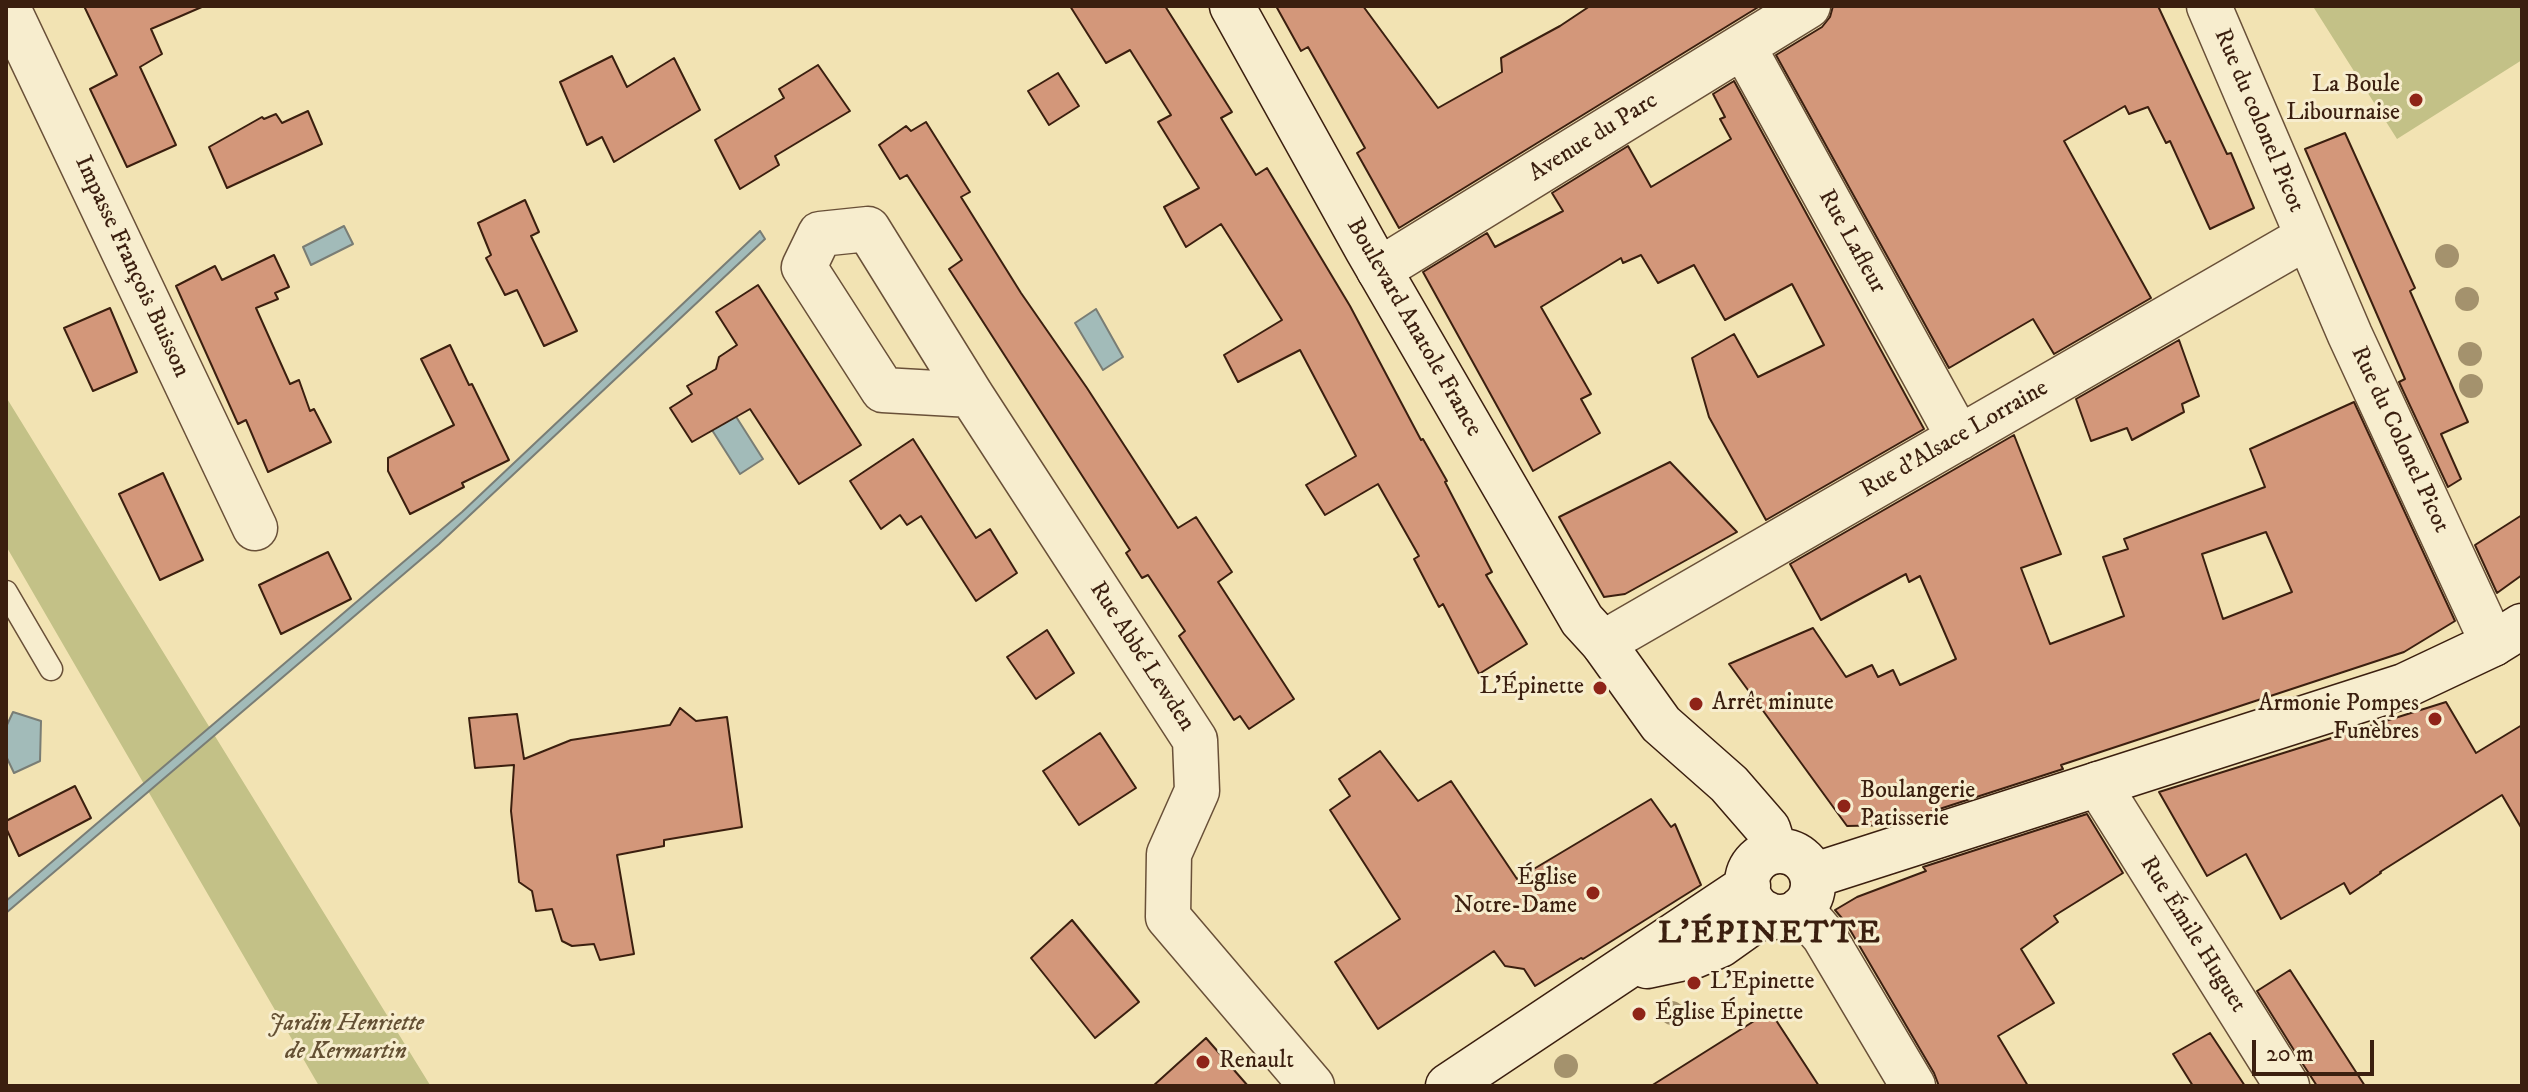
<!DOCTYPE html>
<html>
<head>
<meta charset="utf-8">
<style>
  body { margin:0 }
  #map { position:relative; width:2528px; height:1092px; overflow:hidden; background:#f2e3b3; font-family:"IM FELL DW Pica",serif }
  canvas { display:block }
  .frame { position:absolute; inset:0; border:8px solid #3b1f0f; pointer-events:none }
  .scale { position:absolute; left:2252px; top:1040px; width:122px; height:36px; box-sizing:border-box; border:4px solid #3b1f0f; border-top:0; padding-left:10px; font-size:24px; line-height:28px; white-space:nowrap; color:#3b1f0f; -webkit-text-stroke:6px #f7edce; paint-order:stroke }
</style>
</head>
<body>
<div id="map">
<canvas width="2528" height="1092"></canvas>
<div class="frame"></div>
<div class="scale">20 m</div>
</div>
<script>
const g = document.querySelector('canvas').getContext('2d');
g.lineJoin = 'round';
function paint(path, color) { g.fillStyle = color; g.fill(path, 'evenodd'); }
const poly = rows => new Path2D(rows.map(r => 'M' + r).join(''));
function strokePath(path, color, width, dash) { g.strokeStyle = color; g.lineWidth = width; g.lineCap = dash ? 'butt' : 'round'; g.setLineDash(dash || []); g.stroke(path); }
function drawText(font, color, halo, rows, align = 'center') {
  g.font = font + ' "IM FELL DW Pica",serif'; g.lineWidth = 6; g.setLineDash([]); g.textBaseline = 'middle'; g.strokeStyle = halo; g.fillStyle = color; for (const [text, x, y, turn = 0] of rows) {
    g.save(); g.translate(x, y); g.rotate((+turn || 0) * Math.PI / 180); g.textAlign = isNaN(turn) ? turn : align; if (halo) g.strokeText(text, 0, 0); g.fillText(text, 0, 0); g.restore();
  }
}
const green = poly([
  [2318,6,2522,6,2522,60,2397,139,2314,8],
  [6,397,430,1085,319,1086,6,546]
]);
const water = poly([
  [344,226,353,244,311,265,303,247,344,226],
  [760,231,765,239,439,544,6,913,6,901,462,512,760,231],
  [1096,309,1123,357,1103,370,1075,323,1096,309],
  [735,415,763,459,740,474,712,430,735,415],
  [13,712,41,721,40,761,14,773,6,756,6,727,13,712]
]);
const building = poly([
  [84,6,204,6,151,29,162,54,140,67,176,145,127,167,90,89,117,75,84,6],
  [1070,6,1165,6,1232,112,1221,118,1256,175,1267,168,1350,306,1421,440,1423,439,1447,481,1445,482,1492,572,1486,575,1527,644,1479,674,1443,604,1439,607,1414,559,1419,556,1378,484,1325,515,1306,485,1356,456,1300,350,1238,382,1224,355,1282,320,1221,224,1186,247,1164,207,1199,188,1158,122,1171,115,1130,50,1106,63,1070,6],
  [1276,6,1363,6,1438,108,1502,72,1501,58,1560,26,1590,6,1760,6,1399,228,1357,153,1365,148,1308,47,1301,51,1276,6],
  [1833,6,2158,6,2227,154,2231,153,2254,208,2210,229,2170,141,2166,143,2148,107,2129,114,2125,106,2064,141,2151,298,2054,354,2033,319,1949,368,1776,55,1822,27,1830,17,1833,6],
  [612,56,627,87,674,58,700,110,614,162,602,137,587,145,560,82,612,56],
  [818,65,850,111,775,156,779,165,740,189,715,140,784,98,779,89,818,65],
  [1058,73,1079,106,1049,125,1028,91,1058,73],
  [1734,81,1924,429,1766,520,1709,417,1692,358,1734,334,1758,377,1824,345,1792,284,1725,320,1694,265,1658,283,1641,255,1623,263,1621,258,1541,307,1591,394,1581,399,1600,433,1533,471,1423,272,1487,233,1495,247,1563,211,1552,193,1628,146,1651,187,1731,139,1720,119,1725,117,1713,94,1734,81],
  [308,111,322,144,227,188,209,147,262,117,264,119,276,114,282,123,308,111],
  [926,122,970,192,961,197,1021,293,1087,388,1178,528,1196,517,1232,572,1218,582,1294,699,1249,729,1240,716,1234,720,1179,636,1185,631,1148,575,1142,578,1126,553,1130,550,949,269,962,260,907,175,900,179,879,145,906,126,911,131,926,122],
  [2345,133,2415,288,2410,291,2468,422,2441,434,2461,479,2448,487,2399,382,2405,379,2305,149,2345,133],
  [525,200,539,232,531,236,577,331,544,346,517,290,505,295,486,258,491,255,478,223,525,200],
  [274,255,289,287,275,293,278,299,256,308,290,384,299,380,310,411,314,409,331,442,268,472,246,420,238,424,176,286,215,266,222,280,274,255],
  [758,285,861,445,799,484,750,409,692,442,670,408,692,394,687,386,716,369,719,357,737,345,716,312,758,285],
  [110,308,137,372,93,391,64,328,110,308],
  [2179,340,2199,396,2182,404,2184,412,2132,440,2127,428,2091,441,2076,399,2179,340],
  [450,345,469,385,472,384,509,460,462,483,464,487,410,514,388,471,388,458,454,425,421,359,450,345],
  [2354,402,2455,621,2404,652,2061,765,2063,769,1890,825,1847,826,1729,664,1813,628,1846,677,1872,665,1878,677,1893,670,1900,685,1956,659,1920,576,1909,582,1906,574,1821,620,1790,564,2014,435,2061,554,2021,568,2050,644,2124,616,2103,557,2128,549,2124,539,2265,487,2250,449,2354,402],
  [2266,532,2292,592,2223,619,2202,554,2266,532],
  [913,439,976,538,990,529,1017,573,976,601,921,516,907,525,900,515,881,529,850,481,913,439],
  [1670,462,1737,532,1625,594,1604,597,1559,517,1670,462],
  [163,473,203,560,160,580,119,494,163,473],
  [2522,515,2522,575,2497,593,2475,545,2522,515],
  [328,552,351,599,281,634,259,585,328,552],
  [1047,630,1074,673,1036,699,1007,657,1047,630],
  [2446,702,2476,753,2522,725,2522,829,2502,795,2380,872,2381,873,2350,894,2344,883,2281,919,2246,854,2207,876,2159,792,2446,702],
  [680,708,696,721,727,717,742,827,664,840,664,846,617,855,634,954,600,960,594,944,572,946,562,941,552,909,536,911,532,891,519,882,511,811,514,765,475,768,469,718,517,714,524,759,571,740,670,725,680,708],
  [1100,733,1136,788,1079,825,1043,771,1100,733],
  [1380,751,1418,801,1451,781,1517,879,1651,799,1671,827,1675,824,1701,885,1583,959,1581,958,1535,986,1524,969,1505,966,1494,951,1378,1029,1335,962,1400,919,1330,810,1350,796,1339,779,1380,751],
  [75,786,91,818,19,856,6,828,6,821,75,786],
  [2087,814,2123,873,2054,916,2058,922,2021,949,2054,1003,1998,1036,2028,1086,1939,1086,1934,1073,1846,923,1835,910,1857,897,1926,871,1923,867,2087,814],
  [1072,920,1139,1002,1095,1038,1031,958,1072,920],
  [2290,970,2365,1086,2317,1086,2297,1055,2257,991,2290,970],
  [1770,1011,1819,1086,1651,1086,1770,1011],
  [2210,1033,2245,1086,2193,1086,2173,1054,2210,1033],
  [1206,1038,1248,1086,1153,1086,1206,1038]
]);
const lane = poly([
  [6,592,51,669]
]);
const street = poly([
  [7,6,255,528],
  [2209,6,2350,335,2493,644],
  [1743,46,1959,438],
  [1379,270,1808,6],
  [971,395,883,390,804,267,820,234,868,229,971,395,1195,740,1197,791,1169,854,1168,917,1312,1086],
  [1603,643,2307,237],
  [2098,784,2287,1086],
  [1801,909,1824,936,1913,1086]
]);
const secondary = poly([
  [1232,6,1367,249,1582,620,1603,643,1661,724,1729,784,1768,829,1775,851],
  '1747 884a33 33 0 1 1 66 0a33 33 0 1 1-66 0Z',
  [1812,876,2404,686,2493,644,2522,626],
  [1647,966,1694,956,1720,945,1765,913],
  [1448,1086,1748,886]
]);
const trees = [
  [2447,256],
  [2467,299],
  [2470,354],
  [2471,386],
  [1672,1013],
  [1566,1066]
];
const markers = [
  [2416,100,8,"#8f2418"],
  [1600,688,8,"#8f2418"],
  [1696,704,8,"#8f2418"],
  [2435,719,8,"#8f2418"],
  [1844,806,8,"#8f2418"],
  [1593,893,8,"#8f2418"],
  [1694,983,8,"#8f2418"],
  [1639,1014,8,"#8f2418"],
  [1203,1062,8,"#8f2418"]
];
const poiNames = [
  ["La Boule",2400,86,"right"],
  ["Libournaise",2400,114,"right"],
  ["L'Épinette",1584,688,"right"],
  ["Arrêt minute",1712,704],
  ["Armonie Pompes",2419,705,"right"],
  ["Funèbres",2419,733,"right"],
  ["Boulangerie",1860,792],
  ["Patisserie",1860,820],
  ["Église",1577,879,"right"],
  ["Notre-Dame",1577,907,"right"],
  ["L'Epinette",1710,983],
  ["Église Épinette",1655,1014],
  ["Renault",1219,1062]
];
const streetNames = [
  ["Rue du colonel Picot",2258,121,67],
  ["Avenue du Parc",1594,138,-32],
  ["Rue Lafleur",1851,242,61],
  ["Impasse François Buisson",131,267,65],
  ["Boulevard Anatole France",1413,328,60],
  ["Rue d'Alsace Lorraine",1955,440,-30],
  ["Rue du Colonel Picot",2399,440,65],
  ["Rue Abbé Lewden",1141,657,57],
  ["Rue Émile Huguet",2192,935,58]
];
const parkNames = [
  ["Jardin Henriette",346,1025],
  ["de Kermartin",346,1053]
];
const districtNames = [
  ["L'ÉPINETTE",1770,935]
];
paint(green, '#c3c187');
paint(water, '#a2bbb9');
strokePath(water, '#797d75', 2);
paint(building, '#d3977a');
strokePath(building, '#3b1f0f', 2);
strokePath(lane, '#695038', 25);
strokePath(street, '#695038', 47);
strokePath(secondary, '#3b1f0f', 47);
strokePath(lane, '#f7edce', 22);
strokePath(street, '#f7edce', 44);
strokePath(secondary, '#f7edce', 44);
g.fillStyle = '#a4926d';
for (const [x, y] of trees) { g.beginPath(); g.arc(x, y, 12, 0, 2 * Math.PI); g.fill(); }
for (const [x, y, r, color] of markers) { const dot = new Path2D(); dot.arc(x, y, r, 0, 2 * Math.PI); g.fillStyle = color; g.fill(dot); strokePath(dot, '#f7edce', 3); }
drawText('24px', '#3b1f0f', '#f7edce', poiNames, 'left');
drawText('24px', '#3b1f0f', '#f7edce', streetNames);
drawText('italic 24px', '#645033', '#f7edce', parkNames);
g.letterSpacing = '2px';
drawText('bold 32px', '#3b1f0f', '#f7edce', districtNames);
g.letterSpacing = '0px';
</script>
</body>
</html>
